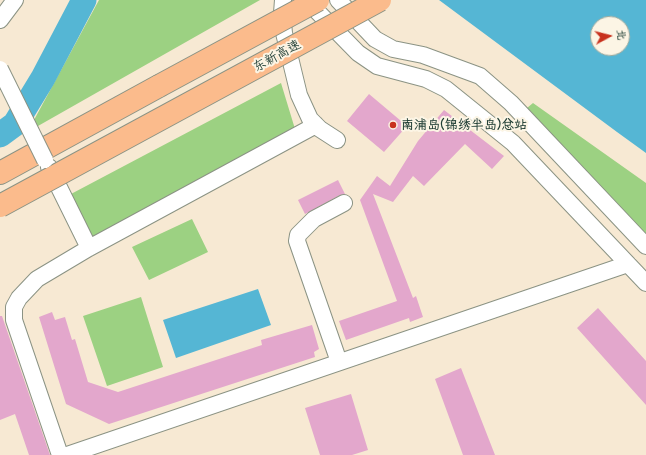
<!DOCTYPE html>
<html>
<head>
<meta charset="utf-8">
<style>
  body { margin:0 }
  #map { position:relative; width:646px; height:455px; overflow:hidden; background:#f7e9d3; font-family:"Comic Neue","LXGW WenKai TC",sans-serif }
  canvas { display:block }
  .north { position:absolute; left:590px; top:16px; width:40px; height:40px; box-sizing:border-box; background:#fcf5e5; border:1px solid #a4ab9e; border-radius:50%; rotate:83deg; font-size:11px; font-weight:700; line-height:16px; text-align:center; color:#1f3d34 }
  .north::after { content:''; display:block; margin:auto; width:14px; height:18px; background:#c8321e; clip-path:polygon(50% 0,100% 100%,50% 72%,0 100%) }
</style>
</head>
<body>
<div id="map">
<canvas width="646" height="455"></canvas>
<div class="north">北</div>
</div>
<script>
const g = document.querySelector('canvas').getContext('2d');
g.lineJoin = 'round';
function paint(path, color) { g.fillStyle = color; g.fill(path, 'evenodd'); }
const poly = rows => new Path2D(rows.map(r => 'M' + r).join(''));
function strokePath(path, color, width, dash) { g.strokeStyle = color; g.lineWidth = width; g.lineCap = dash ? 'butt' : 'round'; g.setLineDash(dash || []); g.stroke(path); }
function drawText(font, color, halo, rows, align = 'center') {
  g.font = font + ' "Comic Neue","LXGW WenKai TC",sans-serif'; g.lineWidth = 4; g.setLineDash([]); g.textBaseline = 'middle'; g.strokeStyle = halo; g.fillStyle = color; for (const [text, x, y, turn = 0] of rows) {
    g.save(); g.translate(x, y); g.rotate((+turn || 0) * Math.PI / 180); g.textAlign = isNaN(turn) ? turn : align; if (halo) g.strokeText(text, 0, 0); g.fillText(text, 0, 0); g.restore();
  }
}
const green = poly([
  [99,0,260,0,38,126,34,120],
  [281,83,295,129,92,239,71,194],
  [533,103,646,183,646,246,521,113],
  [192,219,208,252,149,280,132,247],
  [141,297,163,367,107,386,83,316]
]);
const water = poly([
  [439,0,646,0,646,153,617,132],
  [598,24,622,24,622,48,598,48],
  [258,289,271,325,176,358,163,320]
]);
const river = poly([
  [0,135,15,124,43,78,84,0]
]);
const building = poly([
  [369,94,407,126,384,152,347,121],
  [444,110,504,156,492,169,465,144,424,186,413,176,393,202,373,194,413,298,416,296,423,317,410,322,409,318,346,340,339,321,397,301,360,200,377,176,390,186,418,141],
  [338,180,345,194,340,195,305,214,298,200],
  [598,308,646,361,646,405,577,328],
  [52,312,55,320,65,317,72,340,75,339,88,382,118,392,262,345,261,340,312,325,319,349,314,352,315,357,109,424,66,404,39,317],
  [0,316,2,316,50,455,29,455,15,414,0,420],
  [461,368,495,455,463,455,435,379],
  [351,394,368,450,352,455,320,455,305,408]
]);
const minor = poly([
  [283,0,282,13,284,33,299,95,310,119,320,129,337,140],
  [306,0,358,53,377,66,426,79,446,89,513,143,646,283],
  [338,0,375,39,393,49,423,55,480,76,511,103,646,246],
  [0,20,15,0],
  [49,167,89,248],
  [339,362,297,241,298,235,314,219,344,203],
  [60,455,14,320,14,307,19,298,37,279,89,248,316,125],
  [67,455,628,264]
]);
const highway = poly([
  [0,173,159,86]
]);
const minorBridge = poly([
  [0,69,45,160]
]);
const highwayBridge = poly([
  [159,86,318,0],
  [0,206,380,0]
]);
const markers = [
  [393,125,4,"#c8321e"]
];
const streetNames = [
  ["东新高速",277,56,-29]
];
const poiNames = [
  ["南浦岛(锦绣半岛)总站",401,125]
];
paint(green, '#9cd182');
paint(water, '#55b6d4');
strokePath(river, '#55b6d4', 25);
paint(building, '#e3a7cc');
strokePath(minor, '#8b9384', 18);
strokePath(highway, '#8b9384', 24);
strokePath(minor, '#fff', 16);
strokePath(highway, '#fbbb8c', 22);
strokePath(minorBridge, '#8b9384', 18, []);
strokePath(highwayBridge, '#8b9384', 24, []);
strokePath(minorBridge, '#fff', 16);
strokePath(highwayBridge, '#fbbb8c', 22);
for (const [x, y, r, color] of markers) { const dot = new Path2D(); dot.arc(x, y, r, 0, 2 * Math.PI); g.fillStyle = color; g.fill(dot); strokePath(dot, '#fcf5e5', 1.5); }
drawText('13px', '#1f3d34', '#fcf5e5', streetNames);
drawText('bold 13px', '#1f3d34', '#fcf5e5', poiNames, 'left');
</script>
</body>
</html>
